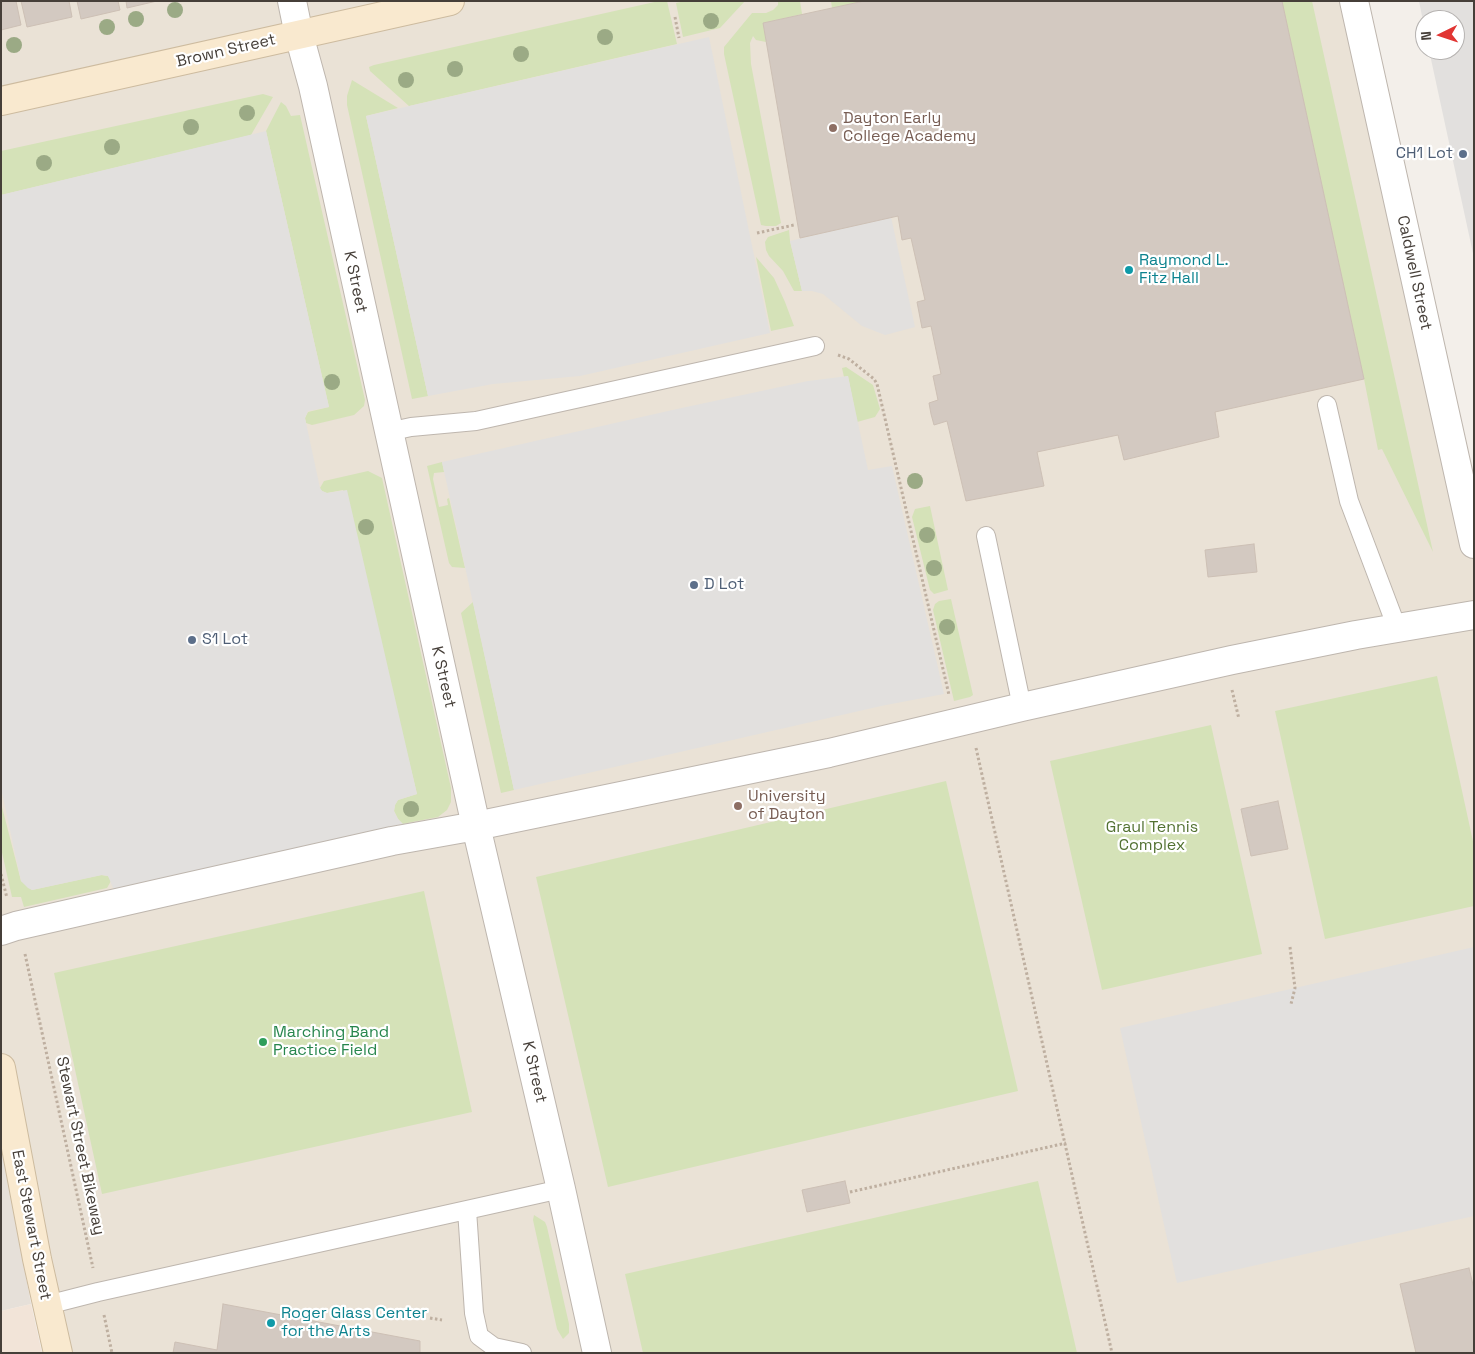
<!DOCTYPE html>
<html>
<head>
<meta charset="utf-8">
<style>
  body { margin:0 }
  #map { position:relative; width:1475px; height:1354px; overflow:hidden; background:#f3efea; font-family:"Space Grotesk",sans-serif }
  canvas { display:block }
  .frame { position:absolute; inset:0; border:2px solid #463f39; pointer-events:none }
  .north { position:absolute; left:1415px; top:10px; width:50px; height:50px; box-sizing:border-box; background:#fff; border:1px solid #b5b2b0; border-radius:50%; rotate:266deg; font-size:14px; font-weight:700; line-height:20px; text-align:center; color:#463f39 }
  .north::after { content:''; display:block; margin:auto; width:18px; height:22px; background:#e13533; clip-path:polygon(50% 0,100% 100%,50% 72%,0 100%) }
</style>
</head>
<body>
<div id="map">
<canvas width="1475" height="1354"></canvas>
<div class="frame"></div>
<div class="north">N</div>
</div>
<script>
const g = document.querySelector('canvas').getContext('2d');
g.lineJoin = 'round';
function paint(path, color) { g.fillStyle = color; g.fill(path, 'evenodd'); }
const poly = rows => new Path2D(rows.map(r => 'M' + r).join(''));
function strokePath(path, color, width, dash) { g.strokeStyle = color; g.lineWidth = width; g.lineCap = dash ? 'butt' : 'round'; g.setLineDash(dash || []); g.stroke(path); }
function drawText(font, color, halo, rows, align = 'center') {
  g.font = font + ' "Space Grotesk",sans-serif'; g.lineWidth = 4.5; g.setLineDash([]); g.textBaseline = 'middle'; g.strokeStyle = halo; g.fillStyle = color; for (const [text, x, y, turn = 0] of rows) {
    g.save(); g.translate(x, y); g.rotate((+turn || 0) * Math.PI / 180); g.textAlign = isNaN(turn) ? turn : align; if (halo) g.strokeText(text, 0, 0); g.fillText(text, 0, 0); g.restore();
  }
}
const residential = poly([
  [1,1141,31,1304,1,1311]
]);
const commercial = poly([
  [31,1304,42,1353,1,1353,1,1311]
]);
const education = poly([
  [1,1,1352,1,1474,544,1474,1353,58,1353,1,1068]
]);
const green = poly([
  [659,1,667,1,677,44,409,106,370,71,369,67,374,65],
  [685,1,745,1,720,28,683,37,676,3],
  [778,1,800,1,802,14,764,23,766,42,756,40,753,36,750,43,751,64,781,223,776,226,766,226,761,225,724,54,724,47,752,13,766,13,773,10,778,5],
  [831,1,864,1,832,8],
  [1282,1,1312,1,1433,552,1382,449,1378,450,1364,379],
  [352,80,398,108,366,116,428,396,412,399,347,105,347,96],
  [263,94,273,97,251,135,1,195,1,151],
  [281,102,286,106,291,116,300,115,365,400,364,406,354,415,312,425,306,423,305,418,308,412,329,407,266,131],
  [789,230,790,241,802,291,794,291,783,271,769,256,766,250,765,242,768,237],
  [756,257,774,278,785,302,794,326,771,331],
  [846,367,873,385,880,409,875,417,857,422,848,376,844,377,842,368],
  [442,462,444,472,434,473,433,479,439,507,448,505,447,499,449,498,465,568,452,567,449,563,427,466],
  [368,471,382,478,451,788,451,802,447,810,438,817,407,823,403,824,398,819,394,811,395,805,398,800,417,794,343,490,327,493,322,491,320,488,324,481],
  [930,506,948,590,934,594,930,590,912,517,915,509],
  [951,599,973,695,970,697,954,701,933,610,935,604,939,601],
  [473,602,514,790,501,793,461,613],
  [1437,676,1474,846,1474,906,1325,939,1275,711],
  [1211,725,1262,954,1102,990,1050,761],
  [946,781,1018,1091,608,1187,536,877],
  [1,803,21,881,32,890,101,875,108,876,111,881,107,888,24,907,21,897,12,897,1,848],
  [424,891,472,1112,102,1194,54,973],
  [1038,1181,1077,1353,643,1353,625,1274],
  [534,1215,545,1222,547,1227,569,1324,569,1333,563,1339,557,1329,533,1220]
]);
const parking = poly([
  [1419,1,1474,1,1474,258,1429,50,1455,50,1455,20,1425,20,1425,31],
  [709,37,770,333,580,376,493,384,428,396,366,116],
  [266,131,329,407,308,411,305,418,320,488,322,491,327,493,347,490,417,794,398,800,395,805,394,811,398,819,403,824,114,890,108,876,102,875,32,890,28,888,21,881,1,788,1,195],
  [891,217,915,327,885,335,862,326,823,294,812,291,802,291,790,241],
  [848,376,868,470,892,466,944,694,881,706,514,790,442,462,677,409,808,381],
  [1474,947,1474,1216,1177,1283,1120,1028]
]);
const building = poly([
  [1,1,16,1,21,25,1,30,1,1],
  [21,1,69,1,72,17,27,27,21,1],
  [77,1,118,1,120,10,81,19,77,1],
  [126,1,157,1,127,8,126,1],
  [864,1,1282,1,1364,379,1215,412,1219,437,1124,460,1118,435,1037,452,1044,486,966,501,947,421,934,425,931,414,929,403,938,400,933,376,941,374,931,326,922,328,917,302,925,300,911,238,902,240,898,216,800,238,763,23,864,1],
  [1254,544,1257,572,1208,577,1205,550,1254,544],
  [1278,801,1288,849,1251,856,1241,809,1278,801],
  [845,1181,850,1203,807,1212,802,1190,845,1181],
  [1469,1268,1474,1289,1474,1353,1416,1353,1400,1284,1469,1268],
  [223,1304,420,1341,420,1353,173,1353,175,1342,217,1350,223,1304]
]);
const path = poly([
  [675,17,679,38],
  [757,233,794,225],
  [838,355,849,359,874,379,877,384,949,695],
  [1232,690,1239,719],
  [976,748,1112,1353],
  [1,874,7,898],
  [1290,947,1295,988,1291,1004],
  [25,954,93,1268],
  [850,1192,1066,1143],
  [104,1315,112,1353],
  [430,1318,442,1320]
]);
const lane = poly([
  [1327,405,1349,501,1397,628],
  [388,432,411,427,476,421,815,346],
  [986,536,1022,707],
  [467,1210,474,1313,479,1336,494,1347,522,1353],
  [47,1305,98,1292,561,1189]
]);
const street = poly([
  [292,1,299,35,313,86,476,826,561,1189,597,1353],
  [1354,1,1474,544],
  [1,931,16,926,161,893,392,841,476,826,829,753,1022,707,1232,660,1356,635,1474,615]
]);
const secondary = poly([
  [1,101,450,1],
  [1,1068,37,1259,58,1353]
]);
const trees = [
  [175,10],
  [136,19],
  [711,21],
  [107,27],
  [605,37],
  [14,45],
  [521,54],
  [455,69],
  [406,80],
  [247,113],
  [191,127],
  [112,147],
  [44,163],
  [332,382],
  [915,481],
  [366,527],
  [927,535],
  [934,568],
  [947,627],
  [411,809]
];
const markers = [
  [833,128,5,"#8d6e63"],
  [1463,154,5,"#5c6f8a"],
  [1129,270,5,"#0f9aa8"],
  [694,585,5,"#5c6f8a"],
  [192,640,5,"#5c6f8a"],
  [738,806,5,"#8d6e63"],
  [263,1042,5,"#2e9e5b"],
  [271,1323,5,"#0f9aa8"]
];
const streetNames = [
  ["Brown Street",226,51,-13],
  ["Caldwell Street",1414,273,78],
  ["K Street",355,282,78],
  ["K Street",443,677,77],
  ["K Street",534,1072,77],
  ["Stewart Street Bikeway",80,1146,78],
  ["East Stewart Street",31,1225,79]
];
const educationNames = [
  ["Dayton Early",843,119],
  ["College Academy",843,137],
  ["University",748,797],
  ["of Dayton",748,815]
];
const serviceNames = [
  ["CH1 Lot",1453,154,"right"],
  ["D Lot",704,585],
  ["S1 Lot",202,640]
];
const cultureNames = [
  ["Raymond L.",1139,261],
  ["Fitz Hall",1139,279],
  ["Roger Glass Center",281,1314],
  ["for the Arts",281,1332]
];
const parkNames = [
  ["Graul Tennis",1152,828],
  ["Complex",1152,846]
];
const leisureNames = [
  ["Marching Band",273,1033],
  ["Practice Field",273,1051]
];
paint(residential, '#e6e0d9');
paint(commercial, '#f2e4d8');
paint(education, '#eae2d6');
paint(green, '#d5e2b8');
paint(parking, '#e2e0de');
paint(building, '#d3c9c1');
strokePath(building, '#cdc0b5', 1);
strokePath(lane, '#beb6ae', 20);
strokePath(street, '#beb6ae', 30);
strokePath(secondary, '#cdbb9f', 30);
strokePath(path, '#beafa0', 3, [2.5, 2.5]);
strokePath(lane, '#fff', 18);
strokePath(street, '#fff', 28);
strokePath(secondary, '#f9e9cf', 28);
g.fillStyle = '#9baa85';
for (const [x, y] of trees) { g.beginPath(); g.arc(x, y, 8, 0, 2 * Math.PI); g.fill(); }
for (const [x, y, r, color] of markers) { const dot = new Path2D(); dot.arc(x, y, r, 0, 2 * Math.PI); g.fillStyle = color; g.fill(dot); strokePath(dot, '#fff', 2); }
drawText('16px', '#463f39', '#fff', streetNames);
drawText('16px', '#785e54', '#fff', educationNames, 'left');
drawText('16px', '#4e5e75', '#fff', serviceNames, 'left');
drawText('16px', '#0d838f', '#fff', cultureNames, 'left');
drawText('16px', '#537232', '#fff', parkNames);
drawText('16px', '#27864d', '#fff', leisureNames, 'left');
</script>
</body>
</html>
